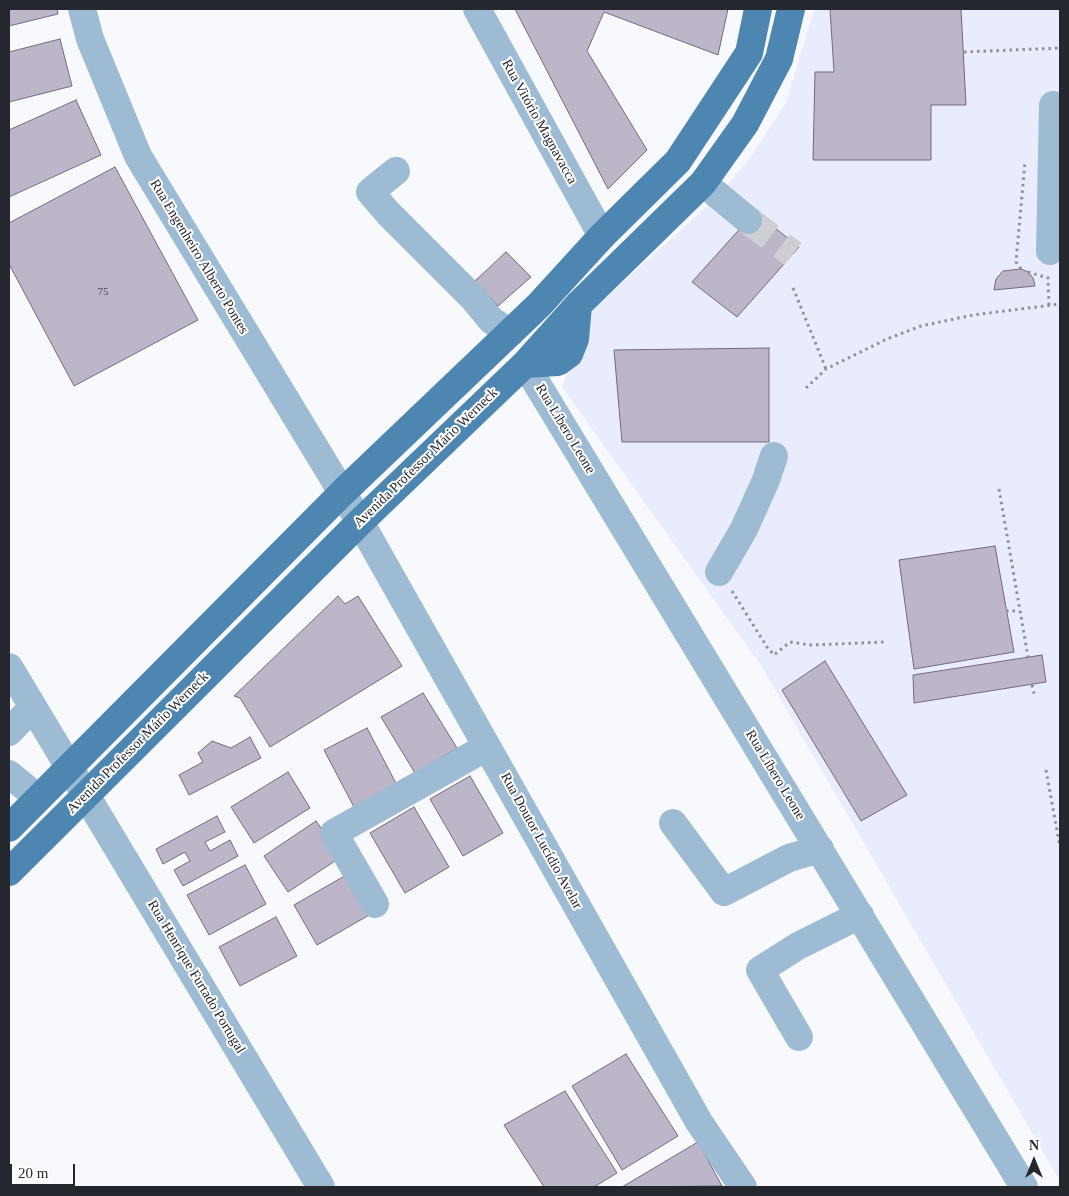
<!DOCTYPE html>
<html>
<head>
<meta charset="utf-8">
<style>
  body { margin:0 }
  #map { position:relative; width:1069px; height:1196px; overflow:hidden; background:#f8f9fd; font-family:"Times New Roman",serif }
  canvas { display:block }
  .frame { position:absolute; inset:0; border:10px solid #25272e; pointer-events:none }
  .north { position:absolute; left:1009px; top:1136px; width:50px; height:50px; -webkit-text-stroke:4px #fff; paint-order:stroke; rotate:0deg; font-size:14px; font-weight:700; line-height:20px; text-align:center; color:#25272e }
  .north::after { content:''; display:block; margin:auto; width:18px; height:22px; background:#25272e; clip-path:polygon(50% 0,100% 100%,50% 72%,0 100%) }
  .scale { position:absolute; left:10px; top:1164px; width:65px; height:22px; box-sizing:border-box; border:2px solid #25272e; border-top:0; padding-left:6px; font-size:15px; line-height:18px; white-space:nowrap; color:#25272e; -webkit-text-stroke:4px #fff; paint-order:stroke }
</style>
</head>
<body>
<div id="map">
<canvas width="1069" height="1196"></canvas>
<div class="frame"></div>
<div class="north">N</div>
<div class="scale">20 m</div>
</div>
<script>
const g = document.querySelector('canvas').getContext('2d');
g.lineJoin = 'round';
function paint(path, color) { g.fillStyle = color; g.fill(path, 'evenodd'); }
const poly = rows => new Path2D(rows.map(r => 'M' + r).join(''));
function strokePath(path, color, width, dash) { g.strokeStyle = color; g.lineWidth = width; g.lineCap = dash ? 'butt' : 'round'; g.setLineDash(dash || []); g.stroke(path); }
function drawText(font, color, halo, rows, align = 'center') {
  g.font = font + ' "Times New Roman",serif'; g.lineWidth = 4; g.setLineDash([]); g.textBaseline = 'middle'; g.strokeStyle = halo; g.fillStyle = color; for (const [text, x, y, turn = 0] of rows) {
    g.save(); g.translate(x, y); g.rotate((+turn || 0) * Math.PI / 180); g.textAlign = isNaN(turn) ? turn : align; if (halo) g.strokeText(text, 0, 0); g.fillText(text, 0, 0); g.restore();
  }
}
const built = poly([
  [814,9,1060,9,1060,1181,760,664,562,387,588,314,717,197,749,159,786,103]
]);
const building = poly([
  [9,9,57,9,58,14,9,26,9,9],
  [515,9,728,9,718,55,604,12,587,51,647,150,608,189,515,9],
  [830,9,961,9,966,105,931,105,931,160,813,160,815,72,834,72,830,9],
  [60,39,72,86,9,102,9,52,60,39],
  [76,100,101,155,9,197,9,130,76,100],
  [115,167,198,320,74,386,9,264,9,223,115,167],
  [755,212,799,247,737,317,692,282,755,212],
  [506,252,531,277,498,306,475,281,506,252],
  [1021,269,1028,272,1033,278,1035,286,994,290,996,279,1003,271,1021,269],
  [769,348,769,442,622,442,614,350,769,348],
  [995,546,1014,652,914,669,899,560,995,546],
  [338,596,345,604,358,596,402,666,270,747,240,698,234,696,338,596],
  [1042,655,1046,682,914,703,913,675,1042,655],
  [825,661,907,795,861,821,782,690,825,661],
  [423,693,457,748,415,773,381,717,423,693],
  [367,728,398,787,355,809,324,750,367,728],
  [250,737,261,758,189,795,179,775,203,762,198,753,212,741,231,748,250,737],
  [288,772,310,808,254,843,231,807,288,772],
  [470,776,503,833,463,856,430,799,470,776],
  [414,807,449,867,405,893,370,833,414,807],
  [217,816,225,832,205,842,210,851,230,840,238,856,183,886,174,870,190,861,185,852,163,864,156,849,217,816],
  [316,821,341,857,288,892,264,856,316,821],
  [245,865,266,904,209,935,187,895,245,865],
  [348,874,371,914,317,945,294,905,348,874],
  [276,917,297,956,240,986,219,947,276,917],
  [626,1054,678,1136,622,1170,572,1086,626,1054],
  [565,1091,617,1173,594,1187,544,1187,504,1125,565,1091],
  [698,1142,722,1186,622,1187,698,1142]
]);
const minorTunnel = poly([
  [748,220,793,254]
]);
const path = poly([
  [964,52,1060,48],
  [1021,269,1016,262,1025,162],
  [1028,272,1048,278,1049,305],
  [793,288,826,369],
  [806,388,826,369,887,339,921,326,973,315,1060,304],
  [999,489,1028,657],
  [732,591,767,647,774,655,790,642,811,645,884,642],
  [1006,611,1019,611],
  [1032,685,1035,697],
  [1046,770,1060,847]
]);
const minor = poly([
  [82,9,90,39,138,156,360,522,699,1122,743,1187],
  [477,9,602,236],
  [396,171,370,192,388,213,473,298,491,320,510,333],
  [703,183,748,220],
  [1050,251,1053,105],
  [525,364,1024,1187],
  [719,572,744,529,766,480,774,456],
  [9,667,321,1187],
  [9,732,33,707],
  [9,774,38,798],
  [673,823,724,892,789,858,820,849],
  [375,904,334,833,487,747],
  [799,1037,760,970,798,946,860,915]
]);
const major = poly([
  [525,364,558,362,569,354,575,339,578,305],
  [9,828,343,492,539,305,602,236,678,161,749,53,758,9],
  [9,872,360,522,525,364,578,305,703,183,745,124,779,59,791,9]
]);
const numberNames = [
  ["75",103,292]
];
const streetNames = [
  ["Rua Vitório Magnavacca",539,122,61],
  ["Rua Engenheiro Alberto Pontes",199,257,59],
  ["Rua Líbero Leone",565,429,59],
  ["Avenida Professor Mário Werneck",426,458,-44],
  ["Avenida Professor Mário Werneck",138,743,-45],
  ["Rua Líbero Leone",775,775,59],
  ["Rua Doutor Lucídio Avelar",541,841,61],
  ["Rua Henrique Furtado Portugal",196,977,59]
];
paint(built, '#e8ecfd');
paint(building, '#bdb5c8');
strokePath(building, '#736b7d', 1);
strokePath(minorTunnel, '#cecfd4', 28, [28, 14]);
strokePath(path, '#8f9096', 3, [2.5, 4]);
strokePath(minor, '#9ebbd4', 28);
strokePath(major, '#4e86b2', 28);
drawText('11px', '#4b4a54', null, numberNames);
drawText('14px', '#25272e', '#fff', streetNames);
</script>
</body>
</html>
